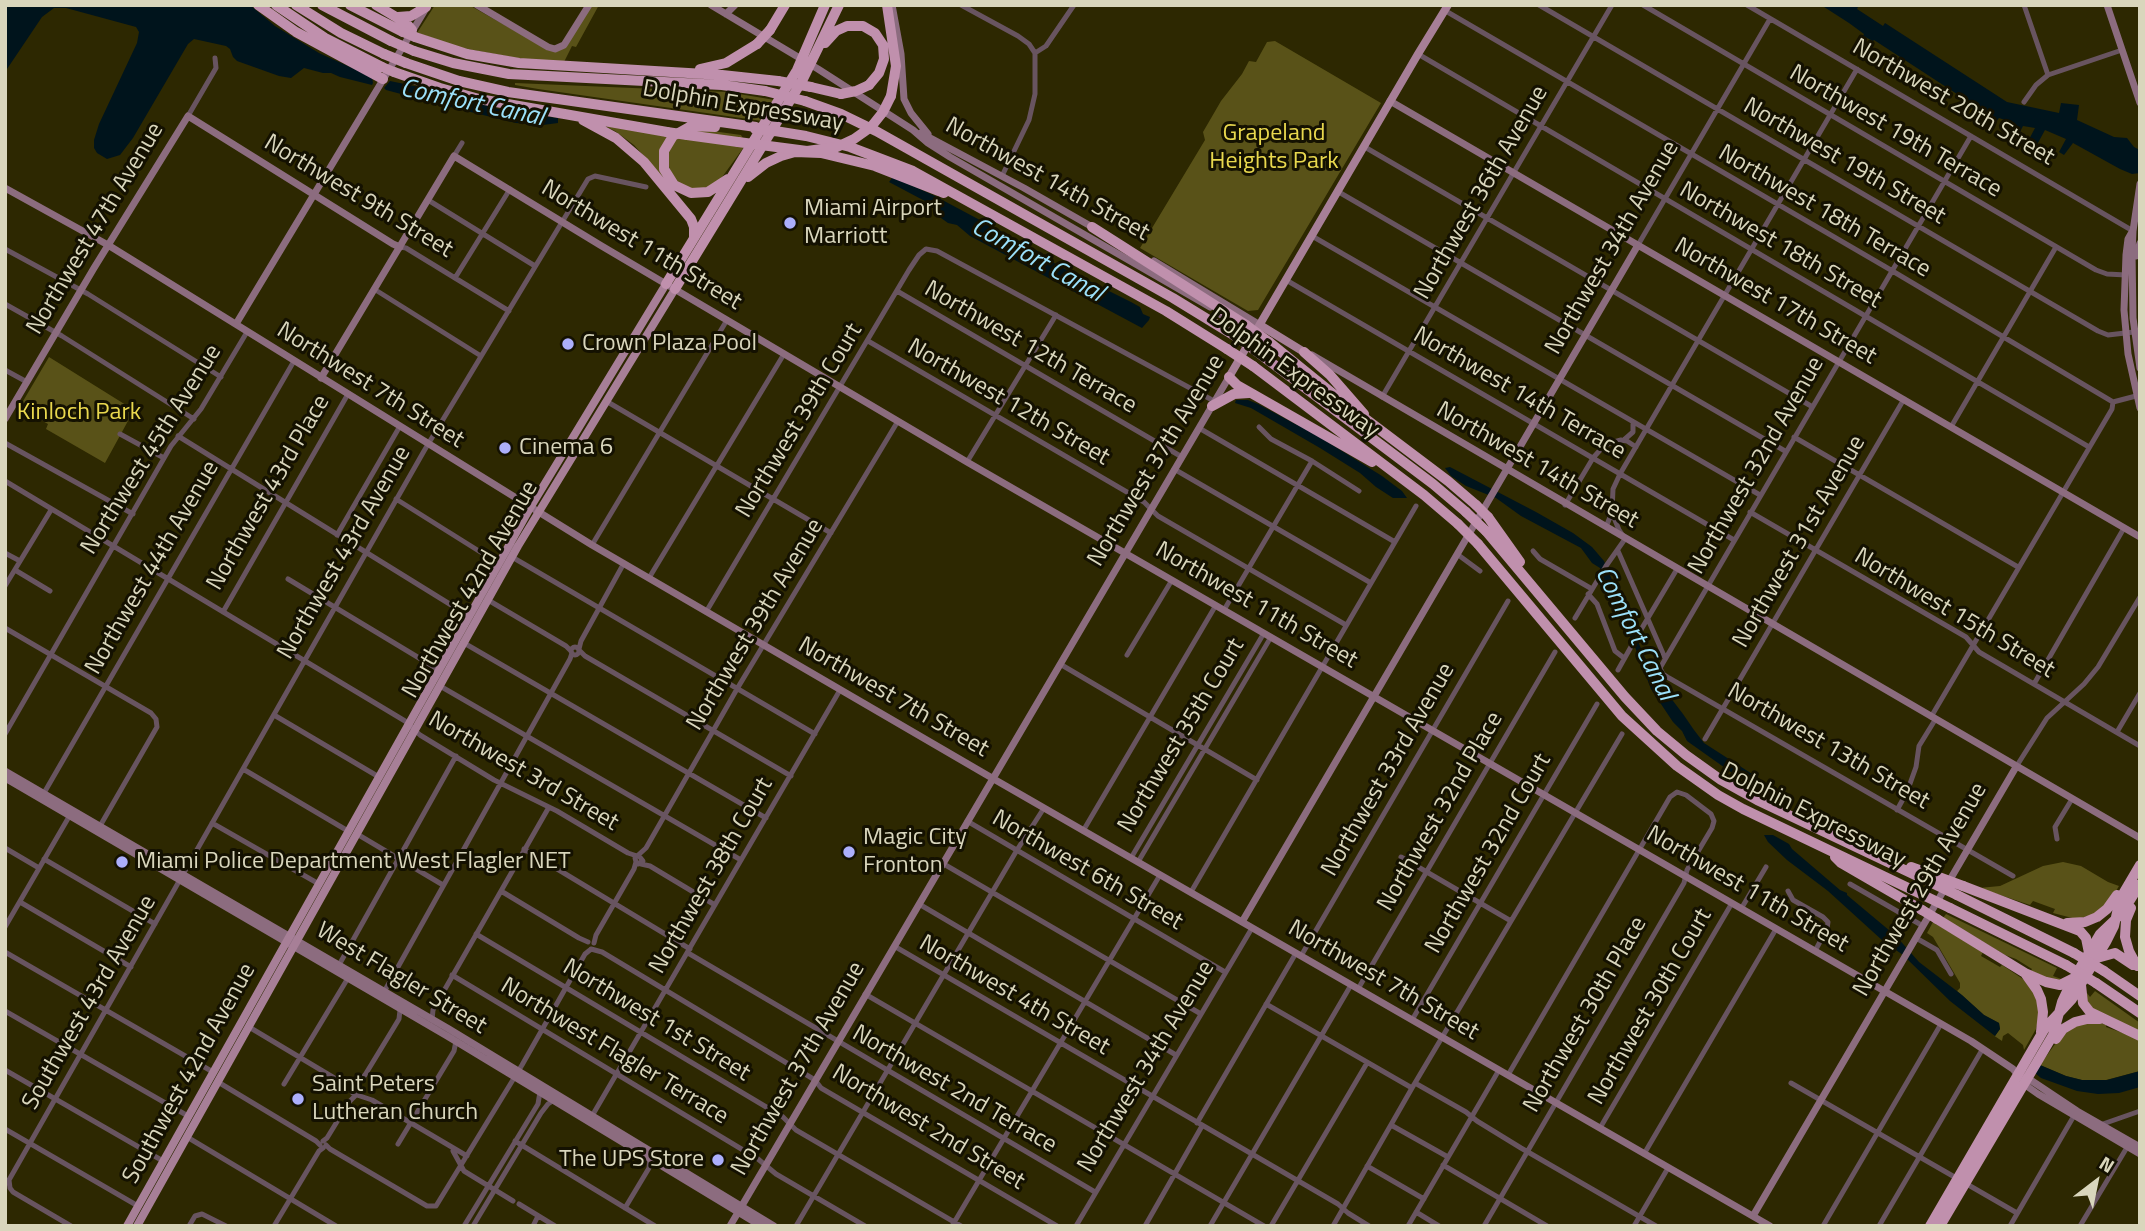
<!DOCTYPE html>
<html>
<head>
<meta charset="utf-8">
<style>
  body { margin:0 }
  #map { position:relative; width:2145px; height:1231px; overflow:hidden; background:#2d2801; font-family:"Titillium Web",sans-serif }
  canvas { display:block }
  .frame { position:absolute; inset:0; border:7px solid #d9d6bc; pointer-events:none }
  .north { position:absolute; left:2061px; top:1147px; width:70px; height:70px; -webkit-text-stroke:5px #141101; paint-order:stroke; rotate:32deg; font-size:19px; font-weight:700; line-height:28px; text-align:center; color:#d9d6bc }
  .north::after { content:''; display:block; margin:auto; width:24px; height:32px; background:#d9d6bc; clip-path:polygon(50% 0,100% 100%,50% 72%,0 100%) }
</style>
</head>
<body>
<div id="map">
<canvas width="2145" height="1231"></canvas>
<div class="frame"></div>
<div class="north">N</div>
</div>
<script>
const g = document.querySelector('canvas').getContext('2d');
g.lineJoin = 'round';
function paint(path, color) { g.fillStyle = color; g.fill(path, 'evenodd'); }
const poly = rows => new Path2D(rows.map(r => 'M' + r).join(''));
function strokePath(path, color, width, dash) { g.strokeStyle = color; g.lineWidth = width; g.lineCap = dash ? 'butt' : 'round'; g.setLineDash(dash || []); g.stroke(path); }
function drawText(font, color, halo, rows, align = 'center') {
  g.font = font + ' "Titillium Web",sans-serif'; g.lineWidth = 6; g.setLineDash([]); g.textBaseline = 'middle'; g.strokeStyle = halo; g.fillStyle = color; for (const [text, x, y, turn = 0] of rows) {
    g.save(); g.translate(x, y); g.rotate((+turn || 0) * Math.PI / 180); g.textAlign = isNaN(turn) ? turn : align; if (halo) g.strokeText(text, 0, 0); g.fillText(text, 0, 0); g.restore();
  }
}
const green = poly([
  [435,5,469,5,549,50,556,51,592,5,599,5,576,47,572,46,564,62,522,59,462,48,417,33],
  [1275,41,1381,103,1258,310,1248,311,1140,248,1205,140,1203,132,1221,101,1242,74,1249,61,1256,62,1267,42],
  [515,83,727,92,775,100,762,121,538,89,515,85],
  [597,122,670,135,666,140,667,182,634,145,615,131],
  [698,129,741,135,744,140,744,147,717,184,696,192,673,181,667,159,671,144,684,132],
  [49,357,134,410,105,463,46,429,48,424,19,408],
  [2063,862,2081,866,2108,882,2119,886,2109,903,2097,914,2076,919,2053,913,2055,909,2033,901,2030,905,1979,888,2000,886,2043,866],
  [1946,914,2057,968,2053,976,2064,980,2057,982,2031,971,2032,969,2016,959,2005,955,1943,918],
  [1933,922,1983,952,1981,956,2000,967,2002,965,2029,983,2036,993,2039,1017,2036,1029,2024,1050,2023,1045,2008,1033,2003,1036,2002,1041,1993,1035,1995,1036,2000,1029,1999,1023,1984,1015,1957,991,1960,988,1960,983,1933,937,1927,933],
  [2095,991,2140,1023,2140,1033,2091,1011,2085,995,2087,993,2090,997],
  [2101,1023,2106,1025,2106,1027,2140,1039,2140,1071,2106,1080,2082,1080,2066,1076,2040,1065,2063,1033,2078,1024]
]);
const water = poly([
  [5,5,250,5,275,26,319,53,372,77,373,83,372,85,340,77,331,73,323,73,304,68,291,78,279,76,237,61,233,57,230,49,226,46,194,39,188,44,133,138,120,155,107,159,97,153,94,148,94,140,99,124,137,43,139,32,136,27,66,8,54,8,42,17,5,72],
  [1821,5,1859,5,1857,9,1883,26,1885,23,2007,102,2059,113,2061,103,2079,105,2077,120,2114,137,2127,138,2134,147,2140,150,2140,173,2132,174,2120,169,2073,143,2064,155,2059,152,2066,139,2045,130,2033,152,2025,147,2035,128,2023,126,2019,134,2011,129,2014,123,1999,118,1996,122,1984,115,1985,111,1961,99,1960,96,1874,40,1873,41,1863,36,1864,34,1849,23],
  [390,81,419,87,510,112,558,118,558,123,543,125,516,123,450,107,386,90,384,88],
  [893,177,933,195,1036,250,1057,265,1131,302,1140,307,1143,314,1150,317,1149,320,1142,328,970,236,957,225,948,223,941,218,938,208,889,182],
  [1236,400,1248,400,1258,404,1297,425,1302,426,1382,476,1402,491,1407,498,1393,498,1376,487,1360,473,1320,448,1251,408,1235,403],
  [1450,467,1536,512,1573,533,1592,547,1604,561,1645,658,1654,666,1662,678,1667,693,1683,714,1694,730,1704,743,1763,781,1772,792,1763,792,1761,787,1735,775,1687,741,1682,731,1673,722,1651,689,1635,647,1610,595,1600,568,1592,563,1581,548,1521,516,1496,498,1466,486,1451,476,1445,468],
  [1764,835,1773,835,1789,844,1792,849,1840,890,1847,893,1847,895,1896,936,1919,962,1962,995,1984,1015,1999,1023,2000,1029,1995,1036,1950,1001,1903,955,1883,941,1828,891,1787,860,1768,842],
  [2040,1065,2066,1076,2082,1080,2107,1080,2140,1071,2140,1087,2119,1093,2098,1094,2077,1091,2041,1078,2035,1073]
]);
const street = poly([
  [961,5,1018,36,1029,44,1035,53],
  [1539,5,2098,331,2108,335,2134,332],
  [1643,5,2096,270,2107,274,2126,275],
  [1747,5,2133,231],
  [2024,5,2048,75],
  [1444,10,1884,266,2113,402],
  [1418,54,2089,447],
  [2024,102,2036,85,2048,75,2122,50],
  [188,116,216,68,215,58],
  [1971,136,1660,668,1663,674,1669,678,2013,876],
  [1363,146,1811,406],
  [454,156,462,143],
  [1002,176,1029,120,1035,94,1035,53,1046,46,1074,5],
  [1337,191,1785,451],
  [428,200,535,266],
  [1312,236,1760,495],
  [1638,245,1770,19],
  [400,247,406,248,509,311],
  [5,249,88,294,221,377],
  [455,278,510,189],
  [1286,280,1734,540],
  [374,289,481,356],
  [897,291,1182,457],
  [5,304,62,336,194,419],
  [868,341,1144,502,1158,516,1346,625],
  [5,370,27,382],
  [1382,397,1612,5],
  [606,401,831,533],
  [2113,402,2136,396],
  [1259,427,1271,439,1312,461,1359,491],
  [1951,427,2056,247],
  [1199,428,1395,542],
  [120,434,164,458],
  [178,436,469,616],
  [1794,437,2018,567],
  [1625,439,1633,432,1633,422],
  [5,443,133,514],
  [967,462,1056,315],
  [1174,469,1371,583],
  [5,481,405,721,420,735,494,780,557,811,628,853,637,856],
  [396,499,498,563],
  [1565,505,1593,458,1601,449,1610,443,1621,440,1627,441,1636,447],
  [1750,512,1966,637,1979,652,2140,746],
  [1606,527,1612,512,1613,489,1620,474,1857,69],
  [337,535,400,426],
  [592,545,727,320],
  [1533,551,1540,559,1592,589],
  [1618,551,1665,658],
  [5,553,20,561],
  [1457,554,1480,571],
  [512,557,815,734],
  [15,570,50,591],
  [649,578,784,354],
  [288,579,439,670],
  [5,586,51,510],
  [1588,594,1597,604,1615,651,1624,658],
  [488,600,566,646,571,651],
  [1224,610,1312,461],
  [223,612,348,394],
  [706,612,909,270,919,255,926,249,937,251,1214,401],
  [1575,618,1606,566,1625,539,1619,530,1613,515],
  [5,628,151,713,156,719,157,727,100,826],
  [1639,633,1677,569],
  [464,643,766,818],
  '571 651a4 4 0 1 1 8 0a4 4 0 1 1-8 0Z',
  [579,649,581,641,624,563],
  [579,650,585,656,791,776],
  [1127,655,1172,580],
  [1060,664,1257,780],
  [1618,670,1632,645],
  [2034,684,2124,528],
  [440,686,741,860],
  [274,715,379,777],
  [1931,717,2112,409,2113,402],
  [2117,732,2140,693],
  [5,734,171,446,201,409,247,332],
  [1705,739,1904,399],
  [2016,767,2047,718,2084,684,2098,667,2140,597],
  [243,769,348,831],
  [44,793,294,361],
  [1897,810,1907,792,1916,767,1919,746,1935,720],
  [967,821,1225,972],
  [212,823,319,884],
  [1083,831,1216,605],
  [357,834,443,885],
  [2057,839,2055,827,2072,799],
  [5,848,39,868],
  [524,849,690,949],
  [639,856,643,861,638,864,636,862,635,858,646,848,737,689,898,421],
  [1401,857,1511,921],
  [1131,858,1264,633],
  [44,859,155,924],
  [1138,862,1271,637],
  [942,863,1201,1014],
  [641,864,650,866,715,905],
  [1850,884,1923,926],
  [501,891,579,938,588,942],
  [1788,891,1793,900,1823,917,1828,922,1827,929,1815,951],
  [1191,892,1416,506],
  [20,902,131,967],
  [919,904,1176,1055],
  [1741,909,1766,867],
  [5,927,70,815],
  [476,934,783,1117,796,1130,961,1226],
  [1916,938,1937,950,1951,974],
  [594,943,596,935,634,869,636,862],
  [894,946,1338,1204,1348,1213,1369,1226],
  [591,949,602,952,815,1080,821,1088,1057,1226],
  [5,952,213,1072],
  [688,953,1095,1192],
  [1301,956,1508,601],
  [339,965,456,756],
  [452,975,758,1159,776,1174,865,1226],
  [1358,989,1555,652],
  [384,992,570,659,572,653],
  [865,994,1264,1226],
  [1266,1004,1412,1088],
  [5,1011,188,1116],
  [432,1020,433,1010,549,807],
  [1412,1020,1597,704],
  [249,1027,341,1082,351,1090],
  [5,1070,163,1161],
  [218,1082,316,1141,320,1145],
  [1415,1083,1466,1112,1477,1121,1521,1148,1656,1226],
  [1791,1083,1958,1179],
  [284,1084,348,978],
  '351.5 1090a4.5 4.5 0 1 1 9 0a4.5 4.5 0 1 1-9 0Z',
  [355,1086,365,1075,393,1029,399,1019,400,1010],
  [357,1095,372,1100,467,1156],
  [592,1116,840,690],
  [1197,1123,1296,953],
  [1391,1125,1448,1157],
  [2100,1125,2140,1111],
  [1600,1128,1732,903],
  [5,1129,138,1206],
  [187,1137,336,1226],
  [323,1141,327,1138,349,1102,356,1095],
  [515,1141,655,1226],
  [398,1144,454,1051,456,1041],
  [326,1145,330,1149,427,1206,436,1206,522,1065,585,954,590,950],
  [453,1151,464,1171,513,1201],
  [1644,1154,1776,929],
  [1443,1165,1547,1226],
  [1367,1166,1424,1199],
  [9,1180,10,1188,13,1192,71,1226],
  [6,1183,9,1180,424,451,588,179,595,176,646,187],
  [1965,1183,2017,1213],
  [519,1204,555,1226],
  [625,1208,649,1168,650,1158],
  [1416,1212,1439,1226],
  [189,1226,195,1216,202,1214,226,1226],
  [274,1226,319,1151,323,1148],
  [464,1226,538,1104,540,1092],
  [473,1226,541,1113,548,1104,554,1100],
  [533,1226,538,1216],
  [796,1226,1017,850,1044,808],
  [952,1226,1160,875],
  [1076,1226,1252,928],
  [1145,1226,1202,1126],
  [1210,1226,1351,985],
  [1271,1226,1367,1063],
  [1333,1226,1412,1088,1622,734],
  [1408,1226,1499,1070],
  [1484,1226,1684,883,1687,870,1712,828,1714,821,1711,814,1686,795,1677,792,1670,797,1508,1075],
  [1634,1226,1668,1168],
  [1823,1226,1941,1024],
  [1879,1226,1982,1050],
  [2010,1226,2075,1114],
  [2080,1226,2129,1144]
]);
const secondary = poly([
  [477,5,548,47,555,49,564,45,589,5],
  [711,5,818,69,913,130,928,143,950,157,1210,307],
  [892,5,901,54,904,99,911,113,928,134],
  [2107,5,2140,103],
  [726,14,735,5],
  [1390,101,2140,537],
  [921,133,1024,188,1094,228],
  [2140,184,2133,231,2132,252,2133,318,2140,368],
  [5,188,108,245,592,545,992,778,1770,1226],
  [2132,232,2128,239,2126,255,2124,310,2128,354,2140,408],
  [2136,256,2140,243],
  [1154,261,1260,325],
  [1220,314,1253,336],
  [236,324,425,10],
  [1312,355,2140,838],
  [321,378,454,156,600,245,967,462,1971,1041,2013,1069,2028,1087,2038,1094,2140,1154],
  [5,419,94,268,188,116,393,244,400,247],
  [5,771,449,1029,774,1226],
  [5,778,447,1036,761,1226],
  [1242,922,1638,245],
  [2026,1077,2077,1111,2140,1147],
  [1753,1216,2016,767],
  [730,1226,1229,377]
]);
const primary = poly([
  [1260,325,1304,352],
  [1229,377,1418,54,1448,5],
  [127,1226,530,508,666,284],
  [137,1226,518,546,675,289]
]);
const highway = poly([
  [258,5,296,32,383,79],
  [276,5,325,38,382,67],
  [296,5,341,33,384,54],
  [322,5,391,41],
  [350,5,403,32],
  [376,5,406,23,412,30],
  [887,5,896,66,891,96],
  [398,17,411,16,426,7],
  [770,30,785,5],
  [415,37,467,54,519,63,722,75,778,81],
  [825,43,836,31,847,26,863,26,875,33,883,45,884,59,879,73,869,85],
  [414,51,453,63,509,74,722,85,765,91],
  [406,63,459,81,508,92,756,127],
  [700,69,726,63,757,44],
  [394,72,440,88,479,99,667,132],
  [811,87,841,94],
  [805,101,841,114,876,131,1173,298,1235,336],
  [583,120,616,138,644,162,691,219,694,227,694,237],
  [715,127,691,126,673,136,664,151,664,169,674,185,691,193,708,192,728,179],
  [775,131,806,136,850,147,913,171,1166,311,1227,349],
  [687,135,738,142],
  [748,177,766,163,781,156,795,152,821,153,875,166,944,193],
  [1092,227,1246,325],
  [666,284,797,70,825,5],
  [675,289,802,81,839,5],
  [1269,342,1338,398,1448,481,1476,505],
  [1304,352,1330,375,1364,414],
  [1260,354,1433,484,1466,512],
  [1253,366,1424,495,1458,524],
  [1229,377,1237,385,1372,462],
  [1212,406,1234,394,1249,393],
  [1488,517,1520,562],
  [1486,531,1625,697,1657,731,1686,755,1721,780,1757,800,1932,883],
  [1478,544,1622,716,1677,766,1718,795,1743,809,1925,896],
  [1835,857,1841,863,1922,910],
  [1911,867,1936,876],
  [1963,886,2080,931,2086,938,2089,953],
  [1957,895,2074,953],
  [1950,908,2066,965],
  [2131,908,2126,920,2125,937,2129,951,2137,966],
  [1937,919,2025,973,2046,982,2060,985,2074,978],
  [2067,923,2085,922,2097,917,2107,909,2117,895],
  [2097,958,2115,953,2133,965],
  [2104,971,2140,996],
  [2025,973,2037,990,2041,999,2043,1012,2041,1032],
  [2096,983,2140,1013],
  [2081,985,2083,1003,2090,1012,2140,1036],
  [2056,1039,2063,1029,2075,1022,2087,1019,2100,1019],
  [1930,1226,2045,1028,2072,999,2106,942,2114,926,2120,899,2140,865],
  [1940,1226,2053,1035,2062,1002,2070,985,2100,934,2122,913,2140,884]
]);
const highwayBridge = poly([
  [403,32,415,37],
  [391,41,414,51],
  [757,44,770,30],
  [384,54,406,63],
  [382,67,394,72],
  [778,81,811,87],
  [765,91,805,101],
  [841,94,856,91,869,85],
  [755,129,775,131],
  [667,132,687,135],
  [738,142,807,151,837,147,854,139,871,127,883,112,891,96],
  [1246,325,1269,342],
  [1235,336,1260,354],
  [1227,349,1253,366],
  [1476,505,1488,517],
  [1466,512,1486,531],
  [1458,524,1478,544],
  [1936,876,1963,886],
  [1932,883,1957,895],
  [1925,896,1950,908],
  [1922,910,1937,919],
  [2074,953,2104,971],
  [2066,965,2096,983]
]);
const markers = [
  [790,223,7,"#acaffb"],
  [568,344,7,"#acaffb"],
  [505,448,7,"#acaffb"],
  [849,852,7,"#acaffb"],
  [122,862,7,"#acaffb"],
  [298,1099,7,"#acaffb"],
  [718,1160,7,"#acaffb"]
];
const streetNames = [
  ["Northwest 20th Street",1953,103,30],
  ["Dolphin Expressway",743,107,10],
  ["Northwest 19th Terrace",1895,132,30],
  ["Northwest 19th Street",1844,162,30],
  ["Northwest 14th Street",1047,180,29],
  ["Northwest 36th Avenue",1482,193,-60],
  ["Northwest 9th Street",358,197,31],
  ["Northwest 18th Terrace",1824,212,30],
  ["Northwest 47th Avenue",96,229,-59],
  ["Northwest 11th Street",641,246,31],
  ["Northwest 18th Street",1780,246,30],
  ["Northwest 34th Avenue",1613,248,-60],
  ["Northwest 17th Street",1775,302,30],
  ["Northwest 12th Terrace",1030,348,30],
  ["Dolphin Expressway",1294,374,36],
  ["Northwest 7th Street",370,386,32],
  ["Northwest 14th Terrace",1519,394,30],
  ["Northwest 12th Street",1008,403,30],
  ["Northwest 39th Court",800,421,-59],
  ["Northwest 45th Avenue",152,450,-58],
  ["Northwest 37th Avenue",1157,461,-59],
  ["Northwest 14th Street",1537,466,30],
  ["Northwest 32nd Avenue",1757,466,-60],
  ["Northwest 43rd Place",269,493,-60],
  ["Northwest 31st Avenue",1800,542,-60],
  ["Northwest 43rd Avenue",345,553,-60],
  ["Northwest 44th Avenue",153,568,-60],
  ["Northwest 42nd Avenue",471,590,-60],
  ["Northwest 11th Street",1256,606,30],
  ["Northwest 15th Street",1954,614,31],
  ["Northwest 39th Avenue",756,625,-59],
  ["Northwest 7th Street",893,698,30],
  ["Northwest 35th Court",1182,736,-59],
  ["Northwest 13th Street",1828,747,30],
  ["Northwest 33rd Avenue",1389,770,-60],
  ["Northwest 3rd Street",523,772,30],
  ["Northwest 32nd Place",1441,812,-60],
  ["Dolphin Expressway",1813,816,27],
  ["Northwest 32nd Court",1489,854,-60],
  ["Northwest 6th Street",1087,871,30],
  ["Northwest 38th Court",712,876,-60],
  ["Northwest 11th Street",1747,890,30],
  ["Northwest 29th Avenue",1921,890,-60],
  ["West Flagler Street",401,979,31],
  ["Northwest 7th Street",1383,981,30],
  ["Northwest 4th Street",1014,996,30],
  ["Southwest 43rd Avenue",90,1003,-60],
  ["Northwest 30th Court",1651,1007,-60],
  ["Northwest 30th Place",1586,1015,-60],
  ["Northwest 1st Street",656,1021,31],
  ["Northwest Flagler Terrace",614,1052,31],
  ["Northwest 34th Avenue",1147,1067,-59],
  ["Northwest 37th Avenue",799,1069,-60],
  ["Southwest 42nd Avenue",190,1074,-61],
  ["Northwest 2nd Terrace",954,1090,30],
  ["Northwest 2nd Street",928,1128,31]
];
const parkNames = [
  ["Grapeland",1274,134],
  ["Heights Park",1274,162],
  ["Kinloch Park",79,413]
];
const poiNames = [
  ["Miami Airport",804,209],
  ["Marriott",804,237],
  ["Crown Plaza Pool",582,344],
  ["Cinema 6",519,448],
  ["Magic City",863,838],
  ["Fronton",863,866],
  ["Miami Police Department West Flagler NET",136,862],
  ["Saint Peters",312,1085],
  ["Lutheran Church",312,1113],
  ["The UPS Store",704,1160,"right"]
];
const waterNames = [
  ["Comfort Canal",472,104,12],
  ["Comfort Canal",1037,261,29],
  ["Comfort Canal",1634,634,63]
];
paint(green, '#595218');
paint(water, '#00141c');
strokePath(street, '#685460', 5);
strokePath(secondary, '#8c6c7f', 7);
strokePath(primary, '#a77f97', 8);
strokePath(highway, '#c090ad', 10);
strokePath(highwayBridge, '#c090ad', 10);
for (const [x, y, r, color] of markers) { const dot = new Path2D(); dot.arc(x, y, r, 0, 2 * Math.PI); g.fillStyle = color; g.fill(dot); strokePath(dot, '#141101', 2.5); }
drawText('24px', '#d9d6bc', '#141101', streetNames);
drawText('24px', '#e9d84e', '#141101', parkNames);
drawText('24px', '#d9d6bc', '#141101', poiNames, 'left');
drawText('italic 26px', '#9ce1fa', '#141101', waterNames);
</script>
</body>
</html>
